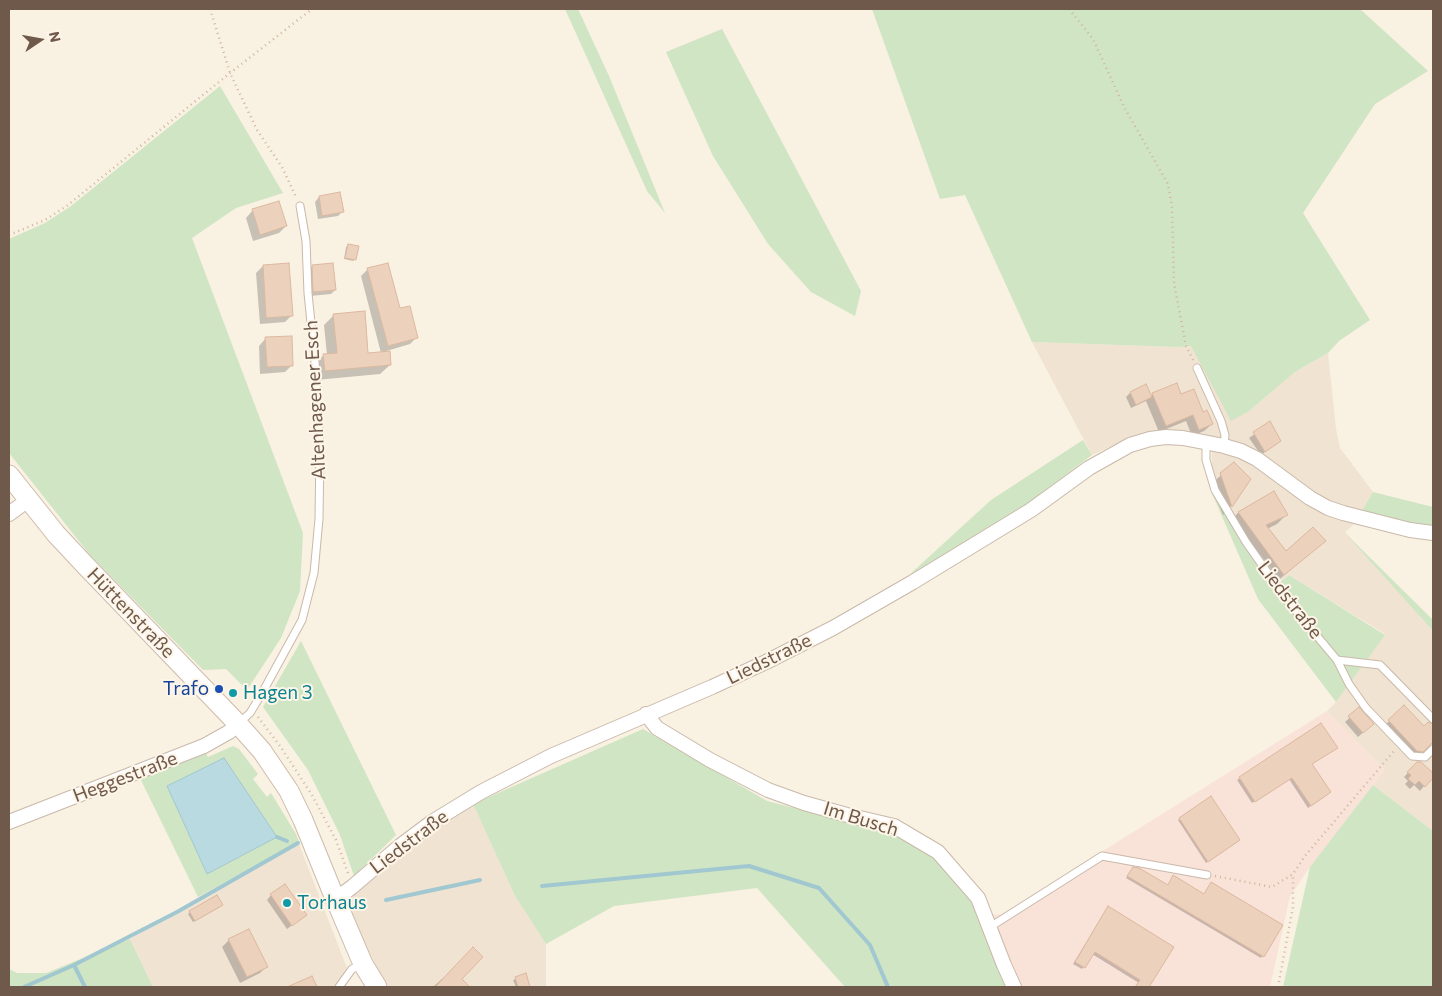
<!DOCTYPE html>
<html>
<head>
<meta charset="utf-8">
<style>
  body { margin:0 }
  #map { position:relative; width:1442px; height:996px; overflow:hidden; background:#f9f1e2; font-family:Commissioner,sans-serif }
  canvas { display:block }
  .frame { position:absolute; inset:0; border:10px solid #6f594b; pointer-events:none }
  .north { position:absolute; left:15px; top:15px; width:50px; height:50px; -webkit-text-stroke:4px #fdf5e8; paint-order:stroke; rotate:78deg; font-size:14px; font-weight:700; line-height:20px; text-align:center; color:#6f594b }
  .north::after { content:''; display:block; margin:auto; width:18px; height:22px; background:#6f594b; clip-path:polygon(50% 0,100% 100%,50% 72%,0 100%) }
</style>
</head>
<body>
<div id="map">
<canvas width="1442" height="996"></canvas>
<div class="frame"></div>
<div class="north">N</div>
</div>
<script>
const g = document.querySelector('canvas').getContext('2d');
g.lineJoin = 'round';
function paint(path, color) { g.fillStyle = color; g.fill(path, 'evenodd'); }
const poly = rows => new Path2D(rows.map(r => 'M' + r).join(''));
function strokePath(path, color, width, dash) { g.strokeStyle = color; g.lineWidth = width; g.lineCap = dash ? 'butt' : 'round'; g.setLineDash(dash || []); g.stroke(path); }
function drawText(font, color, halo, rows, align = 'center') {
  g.font = font + ' Commissioner,sans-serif'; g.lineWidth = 4; g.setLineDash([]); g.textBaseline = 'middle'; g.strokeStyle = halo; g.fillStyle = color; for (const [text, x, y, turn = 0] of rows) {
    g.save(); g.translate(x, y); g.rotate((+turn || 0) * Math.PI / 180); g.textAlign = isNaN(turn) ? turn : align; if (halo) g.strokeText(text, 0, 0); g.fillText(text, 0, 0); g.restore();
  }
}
const residential = poly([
  [1032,342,1179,347,1191,346,1249,411,1295,372,1328,353,1336,429,1340,448,1373,492,1354,524,1345,532,1433,631,1433,831,1373,785,1385,770,1327,711,1336,702,1385,634,1289,575,1282,581,1248,539,1219,492,1212,465,1212,452,1209,435,1138,434,1092,455],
  [473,804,515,896,546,944,546,987,389,987,383,979,350,915,350,904,355,893,402,852],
  [299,844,347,968,335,987,153,987,130,939]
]);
const commercial = poly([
  [1327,711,1385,770,1310,867,1290,896,1270,987,1023,987,1007,963,989,911,994,915,1002,914]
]);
const green = poly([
  [565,9,578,9,609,76,665,213,647,191],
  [872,9,1360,9,1428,71,1375,104,1303,213,1370,320,1339,341,1328,353,1295,372,1249,411,1231,421,1191,346,1179,347,1032,342,965,195,940,199],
  [722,29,861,291,855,316,811,292,768,244,713,156,666,52],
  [220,86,283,193,236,208,192,238,303,533,300,591,281,638,247,690,226,669,203,670,90,555,9,453,9,239,45,223,71,206],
  [1083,440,1092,455,1015,513,908,576,991,500],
  [1211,491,1272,589,1289,575,1385,635,1336,702,1258,599],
  [1373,492,1433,507,1433,537,1400,534,1354,524],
  [1344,532,1433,620,1433,631,1407,602],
  [301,641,396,835,354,876,340,835,308,770,263,707],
  [643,729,767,801,841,820,889,830,933,856,973,903,985,930,998,969,1009,987,845,987,757,888,614,906,546,944,515,896,473,804],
  [233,746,239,749,258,774,253,779,267,797,271,793,296,834,299,842,198,897,140,778,206,753,208,757],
  [1373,785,1433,831,1433,987,1283,987,1310,867],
  [130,939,153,987,9,987,9,969,17,973,46,973]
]);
const water = poly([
  [224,758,277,837,207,874,167,786,224,758]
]);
const shadow = poly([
  [319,197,343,211,338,216,318,219,315,202],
  [253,210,286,226,279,233,253,241,246,218],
  [348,245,355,259,353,261,344,259,346,247],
  [263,266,292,315,285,322,260,324,256,273],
  [313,266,335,290,331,294,310,296,309,270],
  [368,269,399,310,417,337,410,344,383,352,390,365,380,374,316,380,314,364,324,355,327,355,324,325,334,315,367,354,381,353,361,276],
  [266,338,292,365,285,372,260,374,259,346],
  [1130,393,1150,396,1153,394,1181,396,1202,413,1212,424,1204,431,1192,436,1186,421,1159,432,1146,401,1131,408,1126,397],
  [1270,423,1280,441,1261,455,1249,438],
  [1234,464,1250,479,1231,506,1223,515,1211,484],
  [1274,492,1286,515,1277,524,1267,529,1286,553,1314,550,1274,584,1229,522,1238,513],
  [1404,707,1424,728,1429,723,1433,725,1433,741,1415,758,1382,728],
  [1359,709,1368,728,1358,737,1345,722],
  [1321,724,1311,765,1327,795,1308,808,1289,779,1252,803,1237,780],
  [1417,763,1421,763,1433,775,1420,791,1414,785,1410,789,1405,784,1408,781,1404,777],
  [1180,819,1237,842,1206,863,1178,820],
  [1131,870,1167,886,1204,895,1282,925,1261,958,1126,878],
  [271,895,306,915,287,929,267,900],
  [220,907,193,922,188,914,190,912],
  [1106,910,1173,947,1148,987,1136,987,1139,983,1092,954,1082,969,1073,964],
  [229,940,267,966,260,973,240,983,222,947],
  [525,975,529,987,516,987,513,980],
  [443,978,461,979,468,987,433,987]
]);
const stream = poly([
  [277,837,287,841],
  [542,886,749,866,819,888,870,945,888,987],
  [386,900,480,880],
  [74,965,85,987],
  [24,987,74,965,177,912,298,843]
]);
const building = poly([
  [340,192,344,212,322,216,319,196,340,192],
  [279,201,287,226,260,235,252,209,279,201],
  [348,244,359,246,356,260,345,258,348,244],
  [289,263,293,316,266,318,263,265,289,263],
  [333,263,336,290,313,292,312,265,333,263],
  [388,263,400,308,410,306,418,338,388,346,367,268,388,263],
  [365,311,368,353,390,351,391,365,325,371,323,354,337,353,333,314,365,311],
  [292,336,293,366,267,367,265,337,292,336],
  [1177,383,1181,394,1194,389,1203,412,1207,410,1213,424,1199,430,1193,415,1166,426,1152,393,1177,383],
  [1146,384,1152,397,1136,405,1130,392,1146,384],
  [1270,421,1281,441,1265,452,1253,432,1270,421],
  [1234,462,1251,479,1232,507,1220,473,1234,462],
  [1274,491,1288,515,1266,525,1286,551,1313,527,1326,541,1284,575,1238,512,1274,491],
  [1404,705,1424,726,1428,722,1433,724,1433,742,1423,752,1417,751,1388,720,1404,705],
  [1359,707,1374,724,1363,733,1348,716,1359,707],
  [1321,723,1338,748,1312,764,1331,792,1311,806,1292,778,1255,802,1239,777,1321,723],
  [1417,762,1421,762,1433,773,1433,778,1425,787,1419,781,1415,785,1408,779,1411,775,1407,772,1417,762],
  [1211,796,1240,840,1208,862,1179,818,1211,796],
  [1133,867,1139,868,1168,885,1173,875,1204,894,1211,882,1283,925,1264,957,1127,876,1133,867],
  [285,884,307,915,292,926,270,894,285,884],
  [217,895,223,905,195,921,189,911,217,895],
  [1108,906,1174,947,1149,987,1135,987,1140,980,1095,952,1085,968,1075,962,1108,906],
  [249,929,268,967,247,977,228,939,249,929],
  [473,947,483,957,462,979,470,987,435,987,473,947],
  [526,973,530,987,518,987,515,977,526,973],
  [312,976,317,987,287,987,312,976]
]);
const path = poly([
  [210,9,230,73,257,130,282,167,296,197],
  [1069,9,1093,39,1124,107,1168,184,1172,207,1174,283,1186,346,1193,360],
  [9,235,45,220,68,205,230,73,312,9],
  [258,717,280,746,312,795,336,840,348,873],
  [1215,876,1272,887,1293,874,1305,856,1394,751],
  [1278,987,1293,907,1293,874]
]);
const service = poly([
  [1197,368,1221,421,1225,435,1224,446],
  [1206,442,1206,460,1215,490,1246,542,1286,599,1337,660,1349,684,1366,708,1412,756,1425,757,1433,749],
  [1337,660,1380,665,1433,719],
  [238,724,250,713,261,695,302,620,314,573,319,519,320,448,316,372,308,293,306,241,300,206],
  [990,927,1102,856,1207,875],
  [339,987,352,969,363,964]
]);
const minor = poly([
  [9,514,28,500],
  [646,714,657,728,710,760,768,790,804,803,847,815,894,826,938,852,978,898,1004,965,1014,987],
  [9,822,204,746,229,732,238,724],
  [334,896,344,893,352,887,400,846,432,822,481,792,551,756,712,687,766,662,833,628,913,582,1031,510,1089,468,1130,445,1150,439,1166,437,1183,438,1224,446,1241,451,1257,459,1310,498,1328,508,1343,513,1410,530,1433,533]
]);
const secondary = poly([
  [9,475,56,534,85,565,238,724,262,751,289,791,303,820,334,896,363,964,377,987]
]);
const markers = [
  [219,689,5,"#1a4fb4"],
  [233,693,5,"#0f9aa8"],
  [287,903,5,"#0f9aa8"]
];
const streetNames = [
  ["Altenhagener Esch",315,400,-93],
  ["Liedstraße",1290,600,52],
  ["Hüttenstraße",131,613,46],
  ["Liedstraße",769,659,-26],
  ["Heggestraße",125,777,-21],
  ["Im Busch",861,819,17],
  ["Liedstraße",409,842,-37]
];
const transitNames = [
  ["Trafo",209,689]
];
const cultureNames = [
  ["Hagen 3",243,693],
  ["Torhaus",297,903]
];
paint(residential, '#f0e3d2');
paint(commercial, '#f9e2d7');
paint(green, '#d0e5c3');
paint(water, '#b9dae1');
strokePath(water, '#a1c8d1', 1);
paint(shadow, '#0003');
strokePath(stream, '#a1c8d1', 4);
paint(building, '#ecd1bd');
strokePath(building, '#ddb89f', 1);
strokePath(service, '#c9b9aa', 9);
strokePath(minor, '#c9b9aa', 16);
strokePath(secondary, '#cebbab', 21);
strokePath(path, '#d0b5a0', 2.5, [1, 4]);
strokePath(service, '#fff', 7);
strokePath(minor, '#fff', 14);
strokePath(secondary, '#fff', 19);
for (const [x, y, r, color] of markers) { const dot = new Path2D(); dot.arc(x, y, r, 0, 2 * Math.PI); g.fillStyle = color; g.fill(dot); strokePath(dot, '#fdf5e8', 2); }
drawText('19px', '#6f594b', '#fdf5e8', streetNames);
drawText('19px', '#164399', '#fdf5e8', transitNames, 'right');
drawText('19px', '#0d838f', '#fdf5e8', cultureNames, 'left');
</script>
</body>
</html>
